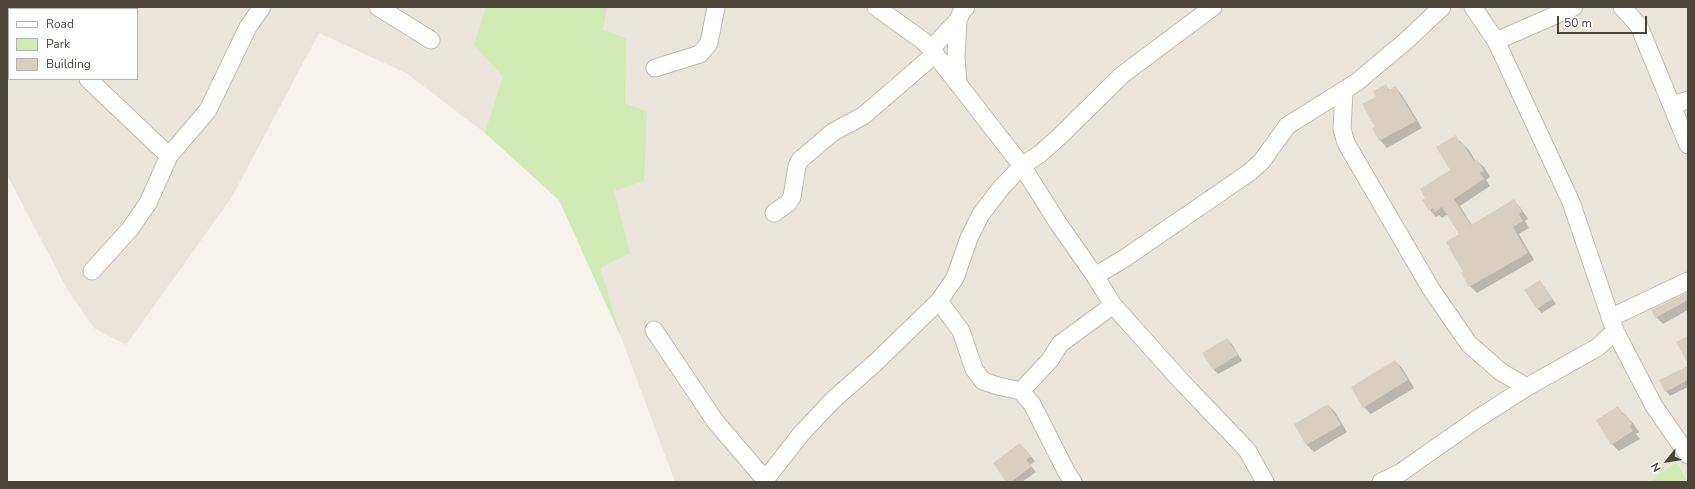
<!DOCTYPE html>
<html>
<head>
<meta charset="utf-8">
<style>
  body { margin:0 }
  #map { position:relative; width:1695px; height:489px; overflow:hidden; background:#f6f3ec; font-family:"Nunito Sans",sans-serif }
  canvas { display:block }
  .frame { position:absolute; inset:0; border:8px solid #4b4439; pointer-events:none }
  .legend { position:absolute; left:8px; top:8px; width:130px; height:72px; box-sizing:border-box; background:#fff; border:1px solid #b7b4b0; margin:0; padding:5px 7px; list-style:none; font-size:12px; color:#4b4439 }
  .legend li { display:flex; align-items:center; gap:8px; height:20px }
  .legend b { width:20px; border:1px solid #b7b4b0 }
  .north { position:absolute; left:1647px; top:441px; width:40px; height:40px; -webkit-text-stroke:3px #fff; paint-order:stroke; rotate:240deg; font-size:11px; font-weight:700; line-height:16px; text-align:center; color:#4b4439 }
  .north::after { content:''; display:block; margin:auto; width:14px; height:18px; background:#4b4439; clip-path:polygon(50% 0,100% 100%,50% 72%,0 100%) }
  .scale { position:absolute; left:1557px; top:16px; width:90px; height:18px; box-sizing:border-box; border:2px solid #4b4439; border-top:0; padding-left:5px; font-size:12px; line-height:14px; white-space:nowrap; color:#4b4439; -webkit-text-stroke:3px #fff; paint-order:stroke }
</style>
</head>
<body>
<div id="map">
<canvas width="1695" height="489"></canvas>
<div class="frame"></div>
<ul class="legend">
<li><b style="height:5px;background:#fff"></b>Road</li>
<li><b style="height:11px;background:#d2eab5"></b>Park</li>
<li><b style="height:11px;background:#d8cfc1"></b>Building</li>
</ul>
<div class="north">N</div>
<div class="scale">50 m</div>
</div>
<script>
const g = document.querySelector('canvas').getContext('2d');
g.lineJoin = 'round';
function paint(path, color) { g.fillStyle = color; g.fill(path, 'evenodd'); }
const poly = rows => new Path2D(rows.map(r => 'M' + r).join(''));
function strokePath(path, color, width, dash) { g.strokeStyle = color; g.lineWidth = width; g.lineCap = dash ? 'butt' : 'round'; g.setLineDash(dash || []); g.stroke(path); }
const residential = poly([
  [7,7,1688,7,1688,481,1677,462,1648,482,675,482,621,337,559,200,485,133,406,73,319,33,232,197,126,345,94,328,67,289,7,175],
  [9,9,137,9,137,79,9,79]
]);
const green = poly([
  [486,7,607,7,603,30,626,38,625,103,647,112,644,181,614,191,630,253,600,268,621,337,559,200,485,133,503,76,474,45],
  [1677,462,1688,482,1648,482]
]);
const shadow = poly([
  [1385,85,1390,90,1395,87,1402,95,1422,128,1387,148,1380,140,1376,127,1377,97],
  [1456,137,1469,150,1476,162,1477,161,1484,167,1490,177,1486,180,1490,186,1460,206,1472,225,1513,200,1520,207,1528,219,1525,221,1529,228,1519,234,1534,260,1477,293,1470,286,1465,272,1461,234,1448,214,1442,218,1439,215,1436,217,1430,210,1451,170],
  [1540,281,1556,304,1542,313,1537,308],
  [1688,293,1688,310,1663,324,1656,317],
  [1227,339,1232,344,1242,361,1218,374,1214,370,1204,353],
  [1395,361,1403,369,1414,388,1371,414,1364,407],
  [1688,369,1688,387,1670,396,1666,391],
  [1328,405,1335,412,1347,432,1314,452,1307,445,1295,425],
  [1617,407,1632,422,1639,432,1636,434,1640,439,1619,451,1612,444],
  [1025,449,1035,461,1030,465,1036,472,1022,482,1007,482]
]);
const building = poly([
  [1386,84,1389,90,1395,86,1416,121,1379,141,1372,128,1375,127,1362,104,1376,97,1373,91],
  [1456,135,1460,143,1462,142,1474,161,1477,159,1484,171,1480,173,1484,179,1454,199,1471,225,1514,199,1522,212,1519,214,1523,221,1513,227,1528,253,1469,287,1461,273,1463,272,1446,242,1459,234,1442,207,1435,212,1433,208,1429,211,1422,200,1425,198,1420,189,1450,170,1436,147],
  [1540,280,1552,299,1537,309,1524,290],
  [1688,292,1688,300,1655,318,1651,310],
  [1688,336,1688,364,1676,342],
  [1227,338,1238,355,1213,370,1202,353],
  [1395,360,1408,380,1363,408,1351,387],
  [1688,366,1688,380,1665,392,1659,380],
  [1328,404,1341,425,1306,445,1294,424],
  [1618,406,1623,415,1625,413,1632,424,1630,426,1633,431,1611,445,1596,420],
  [1020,443,1031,456,1026,460,1032,466,1011,482,1006,482,993,463]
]);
const minor = poly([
  [7,7,9,9],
  [378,7,431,40],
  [876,7,922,40,931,49,1022,166,1058,223,1095,276,1113,305,1182,382,1247,450,1265,482],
  [1473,7,1496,41,1571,202,1615,331,1654,406,1688,455],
  [1622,7,1639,26,1688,145],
  [1496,41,1574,7],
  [931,49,958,20,962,11,966,7],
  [655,68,700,54,709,43,716,7],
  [88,79,169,156],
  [958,83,956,57,958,20],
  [1344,91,1342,129,1346,143,1431,289,1469,344,1501,372,1527,387],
  [1672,105,1688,100],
  [774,213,788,203,792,197,797,166,800,160,833,132,863,116,935,54],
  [92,271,130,229,148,203,169,156,208,110,248,27,262,7],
  [1095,276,1125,258,1250,172,1262,161,1287,126,1357,82,1407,40,1442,7],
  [939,301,961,331,974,369,983,381,998,386,1021,391],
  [1610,318,1688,281],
  [654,330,715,421,767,482],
  [765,480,801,434,833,400,875,363,939,301,955,278,969,238,981,214,1001,188,1022,166,1041,153,1060,136,1122,75,1213,7],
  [1073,482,1066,471,1032,404,1021,391,1050,360,1060,344,1113,305],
  [1381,482,1400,473,1477,419,1527,387,1598,347,1615,331]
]);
paint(residential, '#eae5da');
paint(green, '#d2eab5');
paint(shadow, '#0003');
paint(building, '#d8cfc1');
strokePath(minor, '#c2bbae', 19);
strokePath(minor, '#fff', 17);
</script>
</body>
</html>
